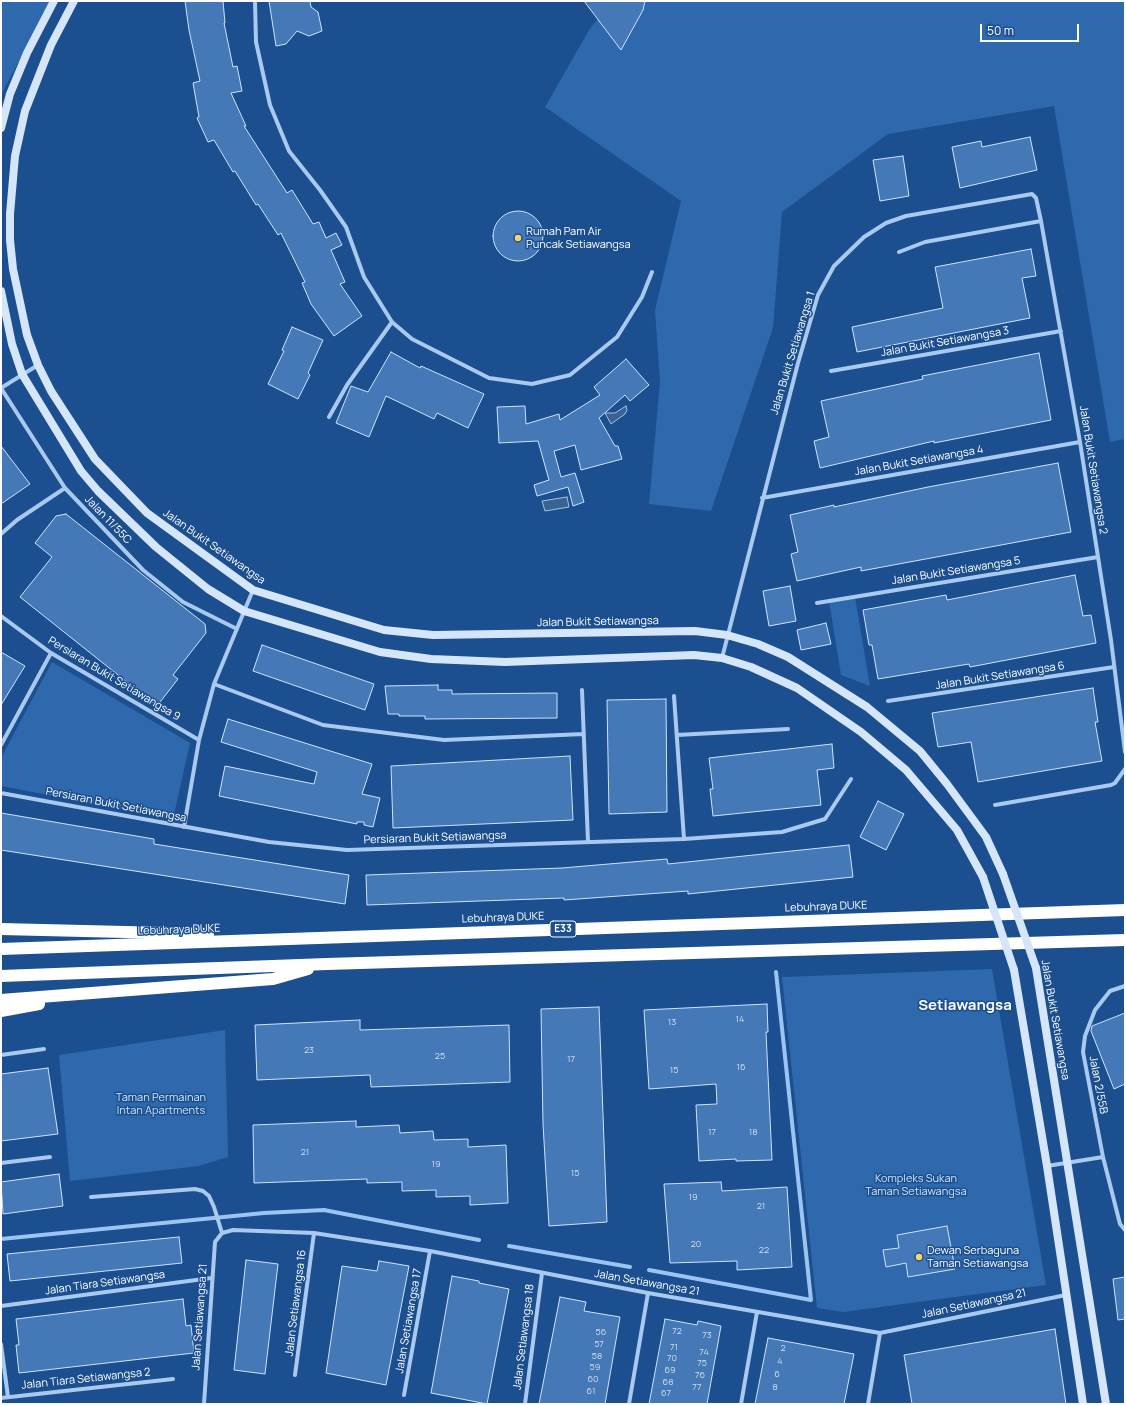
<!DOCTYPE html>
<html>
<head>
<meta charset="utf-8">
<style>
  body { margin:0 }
  #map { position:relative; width:1126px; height:1405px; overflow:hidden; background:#1b4f8f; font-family:Manrope,sans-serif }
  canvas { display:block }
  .frame { position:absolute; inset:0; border:2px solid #fff; pointer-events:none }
  .scale { position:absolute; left:980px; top:24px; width:99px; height:18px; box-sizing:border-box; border:2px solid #fff; border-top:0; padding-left:5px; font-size:12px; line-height:14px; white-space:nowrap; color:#fff; -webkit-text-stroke:3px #1b4f8f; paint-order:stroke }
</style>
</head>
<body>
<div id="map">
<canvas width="1126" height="1405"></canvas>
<div class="frame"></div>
<div class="scale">50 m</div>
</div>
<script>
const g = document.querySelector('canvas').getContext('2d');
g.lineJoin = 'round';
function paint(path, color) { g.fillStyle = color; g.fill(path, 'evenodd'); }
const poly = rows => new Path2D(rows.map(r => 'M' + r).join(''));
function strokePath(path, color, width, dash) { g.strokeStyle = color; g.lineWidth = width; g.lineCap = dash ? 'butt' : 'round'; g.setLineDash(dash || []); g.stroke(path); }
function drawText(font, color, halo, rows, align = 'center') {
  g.font = font + ' Manrope,sans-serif'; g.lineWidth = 3; g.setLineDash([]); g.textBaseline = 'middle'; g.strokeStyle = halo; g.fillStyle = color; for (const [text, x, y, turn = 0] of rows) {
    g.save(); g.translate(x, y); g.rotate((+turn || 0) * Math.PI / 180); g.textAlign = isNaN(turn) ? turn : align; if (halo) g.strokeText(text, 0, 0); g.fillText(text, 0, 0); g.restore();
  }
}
const green = poly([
  [1,1,51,1,1,95],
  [612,1,1125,1,1125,439,1110,442,1054,106,888,134,782,212,773,328,711,511,649,504,660,382,655,310,681,201,545,107,589,30],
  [855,597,870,686,841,675,829,601],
  [52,662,190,743,173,819,1,786,1,758],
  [992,969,1046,1285,843,1312,817,1308,782,977],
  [225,1030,228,1157,199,1166,70,1181,59,1055]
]);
const water = poly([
  [626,406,627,410,625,414,611,424,605,413,615,413,626,406],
  [567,497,569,507,545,511,542,501,567,497]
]);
const stream = poly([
  [1,1239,264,1213,324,1210,479,1240],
  [509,1246,630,1267],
  [649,1270,811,1300,776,972]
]);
const building = poly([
  [185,1,223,1,225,23,224,23,233,67,237,66,242,91,231,93,246,126,244,126,287,193,292,190,313,224,319,222,326,238,336,233,342,245,331,250,345,282,340,284,362,316,334,336,311,304,302,283,305,282,281,233,278,235,258,204,256,205,235,171,233,172,214,140,208,142,197,118,199,117,193,83,200,81,189,30,185,1],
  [269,1,310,1,311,7,318,12,322,31,309,36,297,31,286,44,276,46,269,1],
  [584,1,645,1,643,10,621,50,584,1],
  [1030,137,1037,170,960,188,952,147,981,141,982,147,1030,137],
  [903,156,909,196,880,201,873,160,903,156],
  '493 236a25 25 0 1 1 50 0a25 25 0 1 1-50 0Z',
  [1031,249,1036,276,1022,278,1030,318,857,352,852,327,943,308,935,267,1031,249],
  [292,327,323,340,308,373,310,375,298,399,268,384,284,351,282,350,292,327],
  [391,352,420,368,421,366,484,394,468,428,437,413,434,419,386,396,369,437,336,423,351,386,368,392,391,352],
  [1039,353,1051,420,934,443,934,441,820,468,814,441,829,437,821,401,923,379,922,376,1039,353],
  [626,359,649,385,630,401,625,395,599,418,615,446,618,446,622,459,581,470,575,445,554,451,561,477,575,473,584,502,573,506,568,487,537,496,534,485,549,480,538,441,499,443,497,407,525,406,526,424,559,414,560,420,600,395,594,387,626,359],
  [1,446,30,484,1,504,1,446],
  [1058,463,1071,532,861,571,861,567,797,581,791,554,798,552,790,515,834,505,834,507,928,487,1058,463],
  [66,514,205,624,206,633,173,675,178,679,157,706,20,597,52,557,35,543,56,516,66,514],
  [1075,575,1083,616,1091,615,1096,643,970,667,969,664,878,679,872,645,869,645,863,610,946,595,947,600,1075,575],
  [790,586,796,621,769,626,763,591,790,586],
  [826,623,831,644,801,650,797,630,826,623],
  [262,645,374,684,365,710,253,671,262,645],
  [1,652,25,666,1,705,1,652],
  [438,685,438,690,452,690,452,694,557,693,557,718,425,719,425,716,399,716,399,714,388,714,385,686,438,685],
  [1093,688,1098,722,1095,722,1102,761,978,782,971,742,938,747,932,713,1093,688],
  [666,699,667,812,609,814,607,700,666,699],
  [228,719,372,764,362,794,380,798,373,827,364,825,364,822,357,822,357,824,219,796,225,766,314,784,317,772,221,742,228,719],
  [832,744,834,768,817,770,821,805,713,816,710,789,713,789,709,758,832,744],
  [570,756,573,820,393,828,391,766,570,756],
  [878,801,904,814,886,850,860,837,878,801],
  [1,813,154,839,154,844,349,875,345,904,1,850,1,813],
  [849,845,853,877,688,894,688,891,564,900,564,898,367,905,366,875,562,868,667,859,668,864,849,845],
  [767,1004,768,1032,766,1032,772,1160,736,1161,736,1159,699,1161,696,1105,717,1104,716,1084,649,1089,644,1010,767,1004],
  [599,1007,607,1222,549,1226,543,1124,541,1009,599,1007],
  [1125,1013,1125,1084,1114,1089,1091,1031,1092,1026,1125,1013],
  [360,1020,360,1030,509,1025,510,1082,371,1087,370,1075,257,1080,255,1025,360,1020],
  [48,1068,58,1134,1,1141,1,1074,48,1068],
  [356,1121,356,1127,399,1125,400,1133,433,1131,434,1140,468,1139,468,1147,506,1145,508,1203,470,1205,470,1196,436,1197,436,1190,402,1191,402,1182,367,1183,367,1179,254,1183,253,1125,356,1121],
  [59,1174,63,1206,3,1214,1,1182,59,1174],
  [721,1182,722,1191,787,1187,792,1267,737,1270,737,1261,670,1263,664,1184,721,1182],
  [947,1226,955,1269,908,1277,906,1263,886,1267,883,1250,899,1248,897,1235,947,1226],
  [179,1237,182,1263,10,1281,7,1254,179,1237],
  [246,1260,278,1264,265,1374,234,1370,246,1260],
  [379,1261,409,1266,386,1385,326,1373,342,1266,377,1271,379,1261],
  [452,1276,479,1281,479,1283,509,1289,487,1404,431,1393,452,1276],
  [1125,1277,1125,1319,1118,1320,1113,1279,1125,1277],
  [560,1297,586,1302,584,1311,620,1317,605,1404,539,1404,560,1297],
  [183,1299,186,1326,191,1325,194,1353,19,1373,16,1345,19,1345,16,1319,183,1299],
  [665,1319,697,1325,698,1321,721,1326,707,1404,649,1404,665,1319],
  [1055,1329,1066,1404,912,1404,904,1355,1055,1329],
  [768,1338,854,1354,844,1404,755,1404,768,1338]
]);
const street = poly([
  [255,1,256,42,270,105,289,151,320,190,346,227,364,277,392,322,412,339,489,378,532,384,570,375,617,337,642,297,652,272],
  [899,252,925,242,1041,221],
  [831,371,1061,331],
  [1,388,65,488,143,570,183,602,237,629],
  [1,388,38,365],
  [329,417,347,385,392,322],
  [762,498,1080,442],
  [1,534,17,520,65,488],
  [817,603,1098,557],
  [1,616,51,653,199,740],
  [722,658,798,363,818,295,834,266,864,237,886,223,906,216,1032,194,1036,198,1041,221,1080,442,1111,640,1125,752],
  [214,684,323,725,444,740,584,734],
  [582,690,588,842],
  [674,696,684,839],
  [888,701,1114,667],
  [677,735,788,729],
  [1,745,51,653],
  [1,793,269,842,347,850,684,839,782,832,825,819,851,779],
  [995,805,1111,785,1115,783,1125,769],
  [184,827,199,740,214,684,253,590],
  [1125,986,1110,991,1095,1010,1085,1036,1083,1052,1103,1157,1120,1224,1125,1230],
  [1,1055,44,1049],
  [1,1163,50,1157],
  [1047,1166,1103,1157],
  [91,1197,195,1189,203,1191,209,1196,214,1207,222,1233],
  [1,1306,211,1278],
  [1,1344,8,1397],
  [295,1375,314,1233],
  [404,1395,430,1251],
  [1,1398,173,1379],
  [204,1404,215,1242,222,1233,233,1230,314,1233,430,1251,648,1293,880,1333,1066,1295],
  [525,1404,542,1273],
  [629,1404,648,1293],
  [741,1404,757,1312],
  [868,1404,880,1333]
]);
const secondary = poly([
  [74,1,51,45,25,111,15,156,10,214,10,240,13,269,27,335,38,365,51,391,95,459,147,513,253,590,384,630,433,635,695,631,727,635,758,644,788,657,867,707,920,751,947,784,986,837,1003,874],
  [1,128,10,94,27,53,54,1],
  [1,291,12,344,22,374,81,471,98,491,156,547,208,589,244,611,380,652,431,659,505,662,694,655,722,658,751,667,797,688,861,732,906,770,957,830,983,877],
  [1036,968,1106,1404],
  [1014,970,1047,1166,1083,1404]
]);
const highway = poly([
  [1,929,208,934],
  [1,949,1125,910],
  [1,976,327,964,1125,940],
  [1,1000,273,979,308,969],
  [1,1011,39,1004]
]);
const secondaryBridge = poly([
  [1003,874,1036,968],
  [983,877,1014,970]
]);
const markers = [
  [518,238,4,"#ffd166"],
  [919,1257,4,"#ffd166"]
];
const numberNames = [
  ["14",740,1019],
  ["13",672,1022],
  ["23",309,1050],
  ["25",440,1056],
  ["17",571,1059],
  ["16",741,1067],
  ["15",674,1070],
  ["17",712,1132],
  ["18",753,1132],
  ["21",305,1152],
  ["19",436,1164],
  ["15",575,1173],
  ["19",693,1197],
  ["21",761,1206],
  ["20",696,1244],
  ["22",764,1250],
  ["72",677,1331],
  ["56",601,1332],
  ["73",707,1335],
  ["57",599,1344],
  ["71",674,1347],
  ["2",783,1348],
  ["74",704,1352],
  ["58",597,1356],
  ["70",672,1358],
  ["4",780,1361],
  ["75",702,1363],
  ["59",595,1367],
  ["69",670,1370],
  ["6",777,1374],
  ["76",700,1375],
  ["60",593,1379],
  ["68",668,1382],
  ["77",697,1387],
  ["8",775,1387],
  ["61",591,1391],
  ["67",666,1393]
];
const shields = [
  [563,929,26]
];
const shieldNames = [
  ["E33",563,929]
];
const poiNames = [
  ["Rumah Pam Air",526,232],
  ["Puncak Setiawangsa",526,245],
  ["Dewan Serbaguna",927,1251],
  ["Taman Setiawangsa",927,1264]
];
const streetNames = [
  ["Jalan Bukit Setiawangsa 3",945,342,-10],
  ["Jalan Bukit Setiawangsa 1",793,353,-73],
  ["Jalan Bukit Setiawangsa 4",919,461,-10],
  ["Jalan Bukit Setiawangsa 2",1093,470,81],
  ["Jalan 11/55C",108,520,46],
  ["Jalan Bukit Setiawangsa",214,547,35],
  ["Jalan Bukit Setiawangsa 5",956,571,-9],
  ["Jalan Bukit Setiawangsa",598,622,-1],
  ["Jalan Bukit Setiawangsa 6",1000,676,-9],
  ["Persiaran Bukit Setiawangsa 9",114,679,31],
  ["Persiaran Bukit Setiawangsa",116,805,11],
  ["Persiaran Bukit Setiawangsa",435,838,-2],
  ["Lebuhraya DUKE",826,907,-2],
  ["Lebuhraya DUKE",503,918,-2],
  ["Lebuhraya DUKE",179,930,-2],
  ["Jalan Bukit Setiawangsa",1055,1020,80],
  ["Jalan 2/55B",1098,1085,79],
  ["Jalan Tiara Setiawangsa",105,1283,-8],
  ["Jalan Setiawangsa 21",647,1283,10],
  ["Jalan Setiawangsa 16",296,1303,-83],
  ["Jalan Setiawangsa 21",974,1304,-12],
  ["Jalan Setiawangsa 21",200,1317,-86],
  ["Jalan Setiawangsa 17",409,1321,-80],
  ["Jalan Setiawangsa 18",524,1337,-83],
  ["Jalan Tiara Setiawangsa 2",86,1379,-6]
];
const parkNames = [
  ["Taman Permainan",161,1098],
  ["Intan Apartments",161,1111],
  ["Kompleks Sukan",916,1179],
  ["Taman Setiawangsa",916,1192]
];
const districtNames = [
  ["Setiawangsa",965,1006]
];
paint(green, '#2e69ad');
paint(water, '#3c6290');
strokePath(water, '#9cc4f0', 1);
strokePath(stream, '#9cc4f0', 4);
paint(building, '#4478b7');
strokePath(building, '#cfe3fa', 1);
strokePath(street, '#a9c9ee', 4);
strokePath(secondary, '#d6e6fa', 8);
strokePath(highway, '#fff', 12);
strokePath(secondaryBridge, '#d6e6fa', 8);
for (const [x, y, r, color] of markers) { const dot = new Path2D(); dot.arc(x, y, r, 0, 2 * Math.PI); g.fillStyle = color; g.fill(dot); strokePath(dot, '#1b4f8f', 1.5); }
drawText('9px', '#d0dded', null, numberNames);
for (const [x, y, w] of shields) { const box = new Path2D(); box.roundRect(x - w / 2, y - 8, w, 16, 3); g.fillStyle = '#1b4f8f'; g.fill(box); strokePath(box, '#fff', 1); }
drawText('bold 10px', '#fff', null, shieldNames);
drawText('11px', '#fff', '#1b4f8f', poiNames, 'left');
drawText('11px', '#fff', '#1b4f8f', streetNames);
drawText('11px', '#cfe3fa', '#1b4f8f', parkNames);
drawText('bold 15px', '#fff', '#1b4f8f', districtNames);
</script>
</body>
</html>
